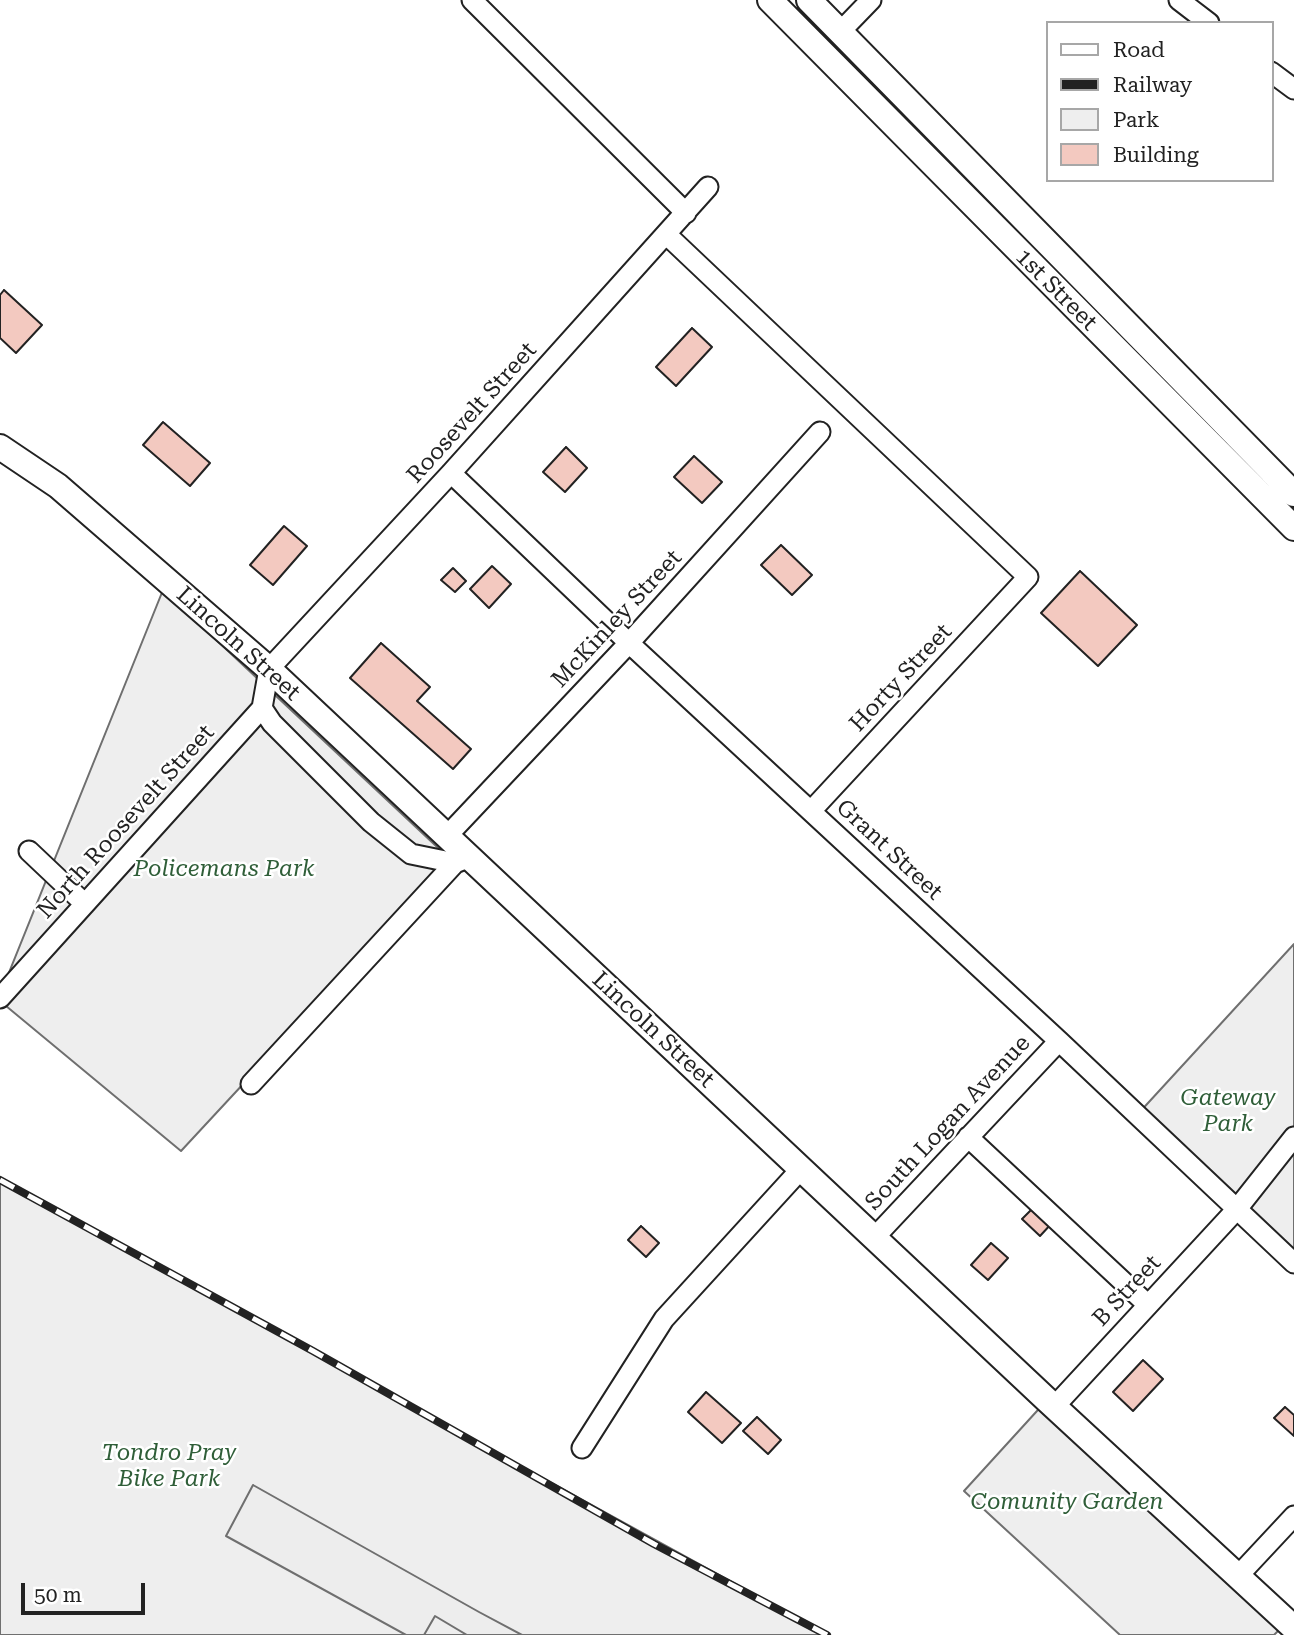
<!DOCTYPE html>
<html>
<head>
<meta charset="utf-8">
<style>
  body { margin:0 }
  #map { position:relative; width:1294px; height:1635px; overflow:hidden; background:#fff; font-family:"Roboto Serif",serif }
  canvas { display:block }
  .legend { position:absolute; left:1046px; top:21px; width:228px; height:161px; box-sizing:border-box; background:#fff; border:2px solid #a7a7a7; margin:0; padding:9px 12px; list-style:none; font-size:21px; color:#222 }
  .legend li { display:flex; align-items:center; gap:14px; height:35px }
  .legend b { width:35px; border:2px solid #a7a7a7 }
  .scale { position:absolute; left:21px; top:1583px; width:124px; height:32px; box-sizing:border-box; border:4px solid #222; border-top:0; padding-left:9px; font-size:21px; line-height:24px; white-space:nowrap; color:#222; -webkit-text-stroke:5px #fff; paint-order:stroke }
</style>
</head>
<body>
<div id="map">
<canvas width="1294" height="1635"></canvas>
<ul class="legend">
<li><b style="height:9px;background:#fff"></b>Road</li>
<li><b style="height:9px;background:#222"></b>Railway</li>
<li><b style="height:19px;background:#eee"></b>Park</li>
<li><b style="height:19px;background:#f3c9c0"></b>Building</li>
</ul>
<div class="scale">50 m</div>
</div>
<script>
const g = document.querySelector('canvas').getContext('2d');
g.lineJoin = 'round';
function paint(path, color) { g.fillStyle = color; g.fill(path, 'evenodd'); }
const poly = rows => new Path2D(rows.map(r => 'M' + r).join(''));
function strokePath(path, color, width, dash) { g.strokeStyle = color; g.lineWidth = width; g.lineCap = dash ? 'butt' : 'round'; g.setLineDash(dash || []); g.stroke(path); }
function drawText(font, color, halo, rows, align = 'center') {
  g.font = font + ' "Roboto Serif",serif'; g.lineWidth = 5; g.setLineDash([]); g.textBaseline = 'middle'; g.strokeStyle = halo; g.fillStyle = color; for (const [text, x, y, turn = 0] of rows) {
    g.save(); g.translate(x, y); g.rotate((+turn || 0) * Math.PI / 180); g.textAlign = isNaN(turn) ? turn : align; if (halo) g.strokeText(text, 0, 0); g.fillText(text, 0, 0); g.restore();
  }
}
const green = poly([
  [163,590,451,860,181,1151,0,1001,0,995,163,590],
  [1294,944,1294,1262,1137,1115,1294,944],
  [0,1180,828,1635,0,1635,0,1180],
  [1047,1400,1287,1622,1274,1635,1120,1635,964,1491,1047,1400]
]);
const parking = poly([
  [253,1485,479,1612,522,1635,467,1635,435,1616,424,1635,406,1635,226,1536,253,1485]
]);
const building = poly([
  [4,290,42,325,16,353,0,338,0,295,4,290],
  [692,328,712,347,676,386,656,367,692,328],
  [163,422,210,463,190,486,143,445,163,422],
  [566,447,587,468,565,492,543,472,566,447],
  [694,456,722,482,702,503,674,477,694,456],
  [284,526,307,546,273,585,250,565,284,526],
  [781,545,812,575,792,595,761,565,781,545],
  [492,566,511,584,489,608,470,589,492,566],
  [453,568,466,581,455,592,441,580,453,568],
  [1080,571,1137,625,1098,666,1041,613,1080,571],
  [381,643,430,687,417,701,471,749,453,769,350,678,381,643],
  [1035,1206,1052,1223,1040,1236,1022,1219,1035,1206],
  [641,1226,659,1243,646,1257,628,1240,641,1226],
  [991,1243,1008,1258,988,1280,971,1265,991,1243],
  [1143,1360,1163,1379,1133,1411,1113,1392,1143,1360],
  [706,1392,741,1423,722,1443,688,1412,706,1392],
  [1285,1407,1294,1415,1294,1436,1274,1418,1285,1407],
  [757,1417,781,1440,768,1454,743,1431,757,1417]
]);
const minor = poly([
  [472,0,686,213],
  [1179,0,1209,23],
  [840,32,871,0],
  [1271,72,1294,89],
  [667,235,1028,577,811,811],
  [451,473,629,643,1059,1041,1294,1263],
  [262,708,272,723,371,822,411,854,455,863,465,859],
  [447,836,629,643,820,432],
  [29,851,85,904],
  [0,998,262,708,269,669,451,473,708,187],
  [251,1084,455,863],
  [968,1137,1148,1305],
  [874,1238,1059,1041],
  [1054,1407,1237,1209,1294,1137],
  [582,1448,664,1319,801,1169],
  [1238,1576,1294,1516]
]);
const major = poly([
  [770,0,1294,528],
  [809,0,1294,494],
  [0,447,58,486,269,669,1047,1400,1294,1628]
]);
const rail = poly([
  [0,1180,313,1351,654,1544,827,1635]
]);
const streetNames = [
  ["1st Street",1056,290,45],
  ["Roosevelt Street",472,413,-48],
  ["McKinley Street",617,619,-47],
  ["Lincoln Street",238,644,42],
  ["Horty Street",901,678,-47],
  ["North Roosevelt Street",126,822,-48],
  ["Grant Street",889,850,43],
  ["Lincoln Street",653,1030,43],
  ["South Logan Avenue",948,1123,-47],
  ["B Street",1127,1291,-47]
];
const parkNames = [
  ["Policemans Park",224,869],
  ["Gateway",1228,1098],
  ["Park",1228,1124],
  ["Tondro Pray",169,1453],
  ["Bike Park",169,1479],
  ["Comunity Garden",1067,1502]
];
paint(green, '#eee');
strokePath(green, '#6f6f6f', 2);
paint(parking, '#ededed');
strokePath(parking, '#6f6f6f', 2);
paint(building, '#f3c9c0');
strokePath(building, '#222', 2);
strokePath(minor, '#222', 23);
strokePath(major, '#222', 28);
strokePath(minor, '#fff', 19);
strokePath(major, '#fff', 24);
strokePath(rail, '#222', 8);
strokePath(rail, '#fff', 5, [16]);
drawText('23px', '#222', '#fff', streetNames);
drawText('italic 23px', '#2f5e38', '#fff', parkNames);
</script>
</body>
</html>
